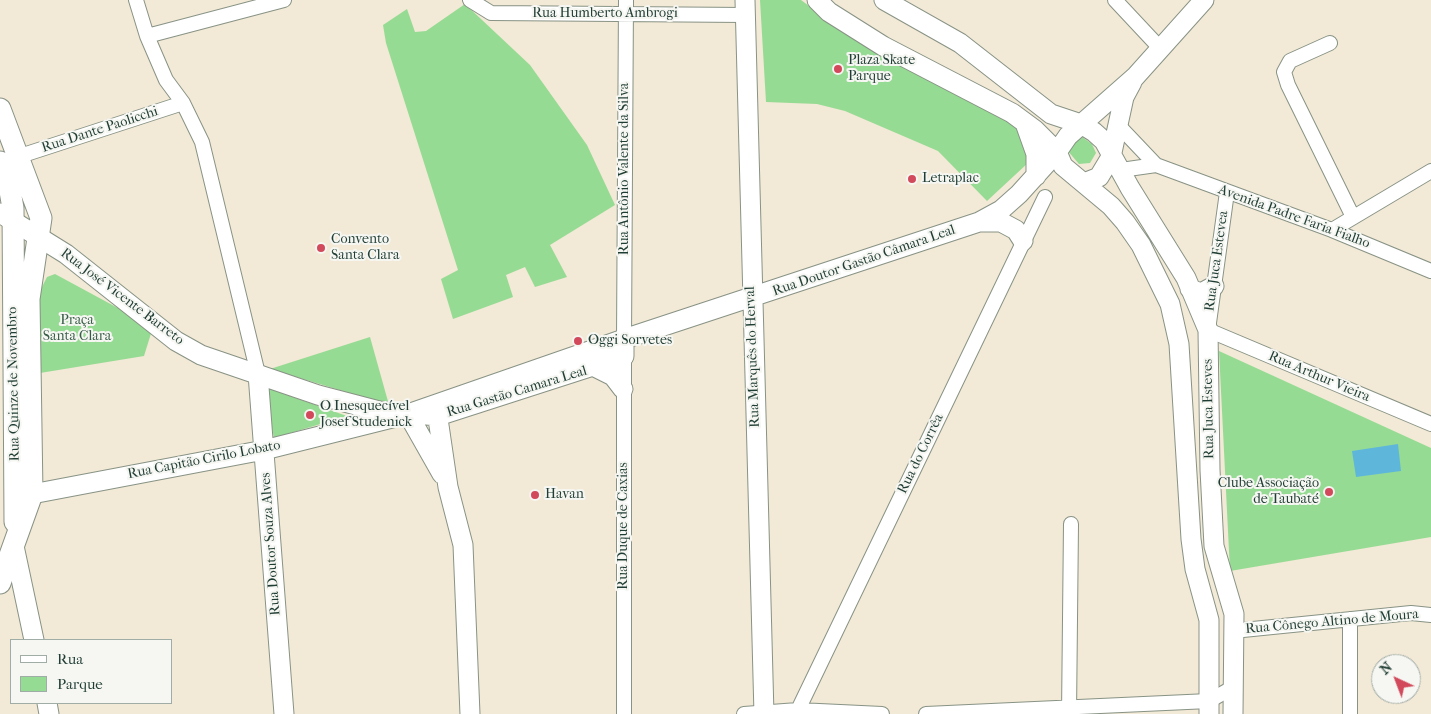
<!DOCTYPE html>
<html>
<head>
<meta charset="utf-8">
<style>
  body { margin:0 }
  #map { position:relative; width:1431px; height:714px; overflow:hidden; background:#f2e9d6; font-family:"IM FELL French Canon",serif }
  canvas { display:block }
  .legend { position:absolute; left:10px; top:639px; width:162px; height:65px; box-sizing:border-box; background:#f6f6f2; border:1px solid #a0aca6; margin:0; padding:6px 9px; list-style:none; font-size:15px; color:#1f3d34 }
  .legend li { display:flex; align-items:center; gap:10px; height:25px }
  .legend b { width:25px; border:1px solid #a0aca6 }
  .north { position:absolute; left:1371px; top:654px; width:50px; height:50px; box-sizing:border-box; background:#f6f6f2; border:1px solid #a0aca6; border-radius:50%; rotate:317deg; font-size:14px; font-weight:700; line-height:20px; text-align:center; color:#1f3d34 }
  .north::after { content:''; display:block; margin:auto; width:18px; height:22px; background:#d1495b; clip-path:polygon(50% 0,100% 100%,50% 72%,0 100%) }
</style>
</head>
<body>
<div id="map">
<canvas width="1431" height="714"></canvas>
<ul class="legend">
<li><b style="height:6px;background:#fff"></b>Rua</li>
<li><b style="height:14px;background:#96db93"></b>Parque</li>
</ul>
<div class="north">N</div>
</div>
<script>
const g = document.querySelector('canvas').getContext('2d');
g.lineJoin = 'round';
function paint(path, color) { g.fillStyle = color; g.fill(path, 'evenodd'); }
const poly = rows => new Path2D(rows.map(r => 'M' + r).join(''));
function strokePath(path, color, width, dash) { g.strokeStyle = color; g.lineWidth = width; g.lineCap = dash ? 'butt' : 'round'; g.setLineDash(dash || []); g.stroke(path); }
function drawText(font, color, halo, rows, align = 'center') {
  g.font = font + ' "IM FELL French Canon",serif'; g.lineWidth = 4; g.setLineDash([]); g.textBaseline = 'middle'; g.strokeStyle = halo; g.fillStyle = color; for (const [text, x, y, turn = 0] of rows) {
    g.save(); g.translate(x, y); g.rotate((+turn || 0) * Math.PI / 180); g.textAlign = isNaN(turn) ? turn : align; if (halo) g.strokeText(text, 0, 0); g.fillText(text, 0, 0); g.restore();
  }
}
const green = poly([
  [760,0,801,0,850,36,1016,126,1029,162,987,201,938,151,845,111,817,104,766,102],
  [465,4,530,65,587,145,615,205,550,245,567,277,535,287,525,267,506,275,513,297,453,319,441,279,458,270,386,43,383,25,407,9,415,32,426,31],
  [1082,137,1092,144,1096,153,1090,163,1079,164,1067,150,1072,138],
  [55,274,153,327,144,356,40,373,39,293,47,277],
  [370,337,389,405,270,369],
  [1219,351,1431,448,1431,537,1230,571],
  [264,387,347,416,274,438]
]);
const water = poly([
  [1398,444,1401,471,1356,477,1352,451]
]);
const street = poly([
  [136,0,147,36,166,80,183,103,202,142,258,374],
  [470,0,491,13,745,15],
  [1115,0,1159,47],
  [147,36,284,0],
  [1330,43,1290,61,1284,72,1288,85,1353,217],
  [1118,125,1156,165],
  [17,157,183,103],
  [1121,170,1156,165,1332,230,1431,271],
  [1227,192,1208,330,1431,424],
  [1332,230,1431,171],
  [624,339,626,0],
  [624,356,624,714],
  [1233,631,1411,613,1431,615],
  [798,710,1045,197],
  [744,714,798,710,882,714],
  [926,714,1209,701,1232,688],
  [1069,714,1071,524],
  [1350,714,1350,619]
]);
const secondary = poly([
  [745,0,764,714],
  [884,0,960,43,1051,114,1081,124,1094,132,1104,141,1130,188,1186,278,1208,330,1210,470,1214,546,1234,614,1233,714],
  [1204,0,1135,77,1068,136,1057,152,1063,166,1111,206,1125,222,1141,245,1170,304,1179,344,1191,539,1195,569,1209,620,1209,714],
  [1026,126,1036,154,1036,176],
  [1084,183,1099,177,1111,157,1124,97,1132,82],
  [0,213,66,254,176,341,201,355,318,395,379,411,438,416,624,356,624,339],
  [979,222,1001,222,1016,230,1023,241],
  [1190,289,1201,293,1214,286],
  [595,367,613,376,623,389],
  [258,374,284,714],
  [436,405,448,487,463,545,470,714],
  [408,414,442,474],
  [32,494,264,450,408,414,624,339,979,222,1001,210,1019,194,1057,152,1035,130,1012,113,883,46,829,12,817,0],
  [14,546,34,640],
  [47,703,49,714]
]);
const primary = poly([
  [0,109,41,218,29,299,32,494,0,583],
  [0,162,10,191,13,208,15,522]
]);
const markers = [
  [838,69,5,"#d1495b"],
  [912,179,5,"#d1495b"],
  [321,248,5,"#d1495b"],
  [578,341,5,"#d1495b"],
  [310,415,5,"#d1495b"],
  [1329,492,5,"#d1495b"],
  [535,495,5,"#d1495b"]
];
const streetNames = [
  ["Rua Humberto Ambrogi",605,14],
  ["Rua Dante Paolicchi",100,130,-18],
  ["Rua Antônio Valente da Silva",625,169,-90],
  ["Avenida Padre Faria Fialho",1294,217,20],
  ["Rua Doutor Gastão Câmara Leal",864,261,-19],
  ["Rua Juca Estevea",1217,261,-82],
  ["Rua José Vicente Barreto",122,297,37],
  ["Rua Marquês do Herval",753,357,-92],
  ["Rua Arthur Vieira",1319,377,23],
  ["Rua Quinze de Novembro",14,384,-91],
  ["Rua Gastão Camara Leal",517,392,-17],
  ["Rua Juca Esteves",1209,409,-91],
  ["Rua do Corrêa",921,454,-64],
  ["Rua Capitão Cirilo Lobato",204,460,-11],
  ["Rua Duque de Caxias",624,526,-90],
  ["Rua Doutor Souza Alves",271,544,-94],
  ["Rua Cônego Altino de Moura",1332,622,-5]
];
const poiNames = [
  ["Plaza Skate",848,61],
  ["Parque",848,77],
  ["Letraplac",922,179],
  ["Convento",331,240],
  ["Santa Clara",331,256],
  ["Oggi Sorvetes",588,341],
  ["O Inesquecível",320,407],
  ["Josef Studenick",320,423],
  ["Clube Associação",1319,484,"right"],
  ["de Taubaté",1319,500,"right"],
  ["Havan",545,495]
];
const parkNames = [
  ["Praça",77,321],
  ["Santa Clara",77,337]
];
paint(green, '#96db93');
paint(water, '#5eb7db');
strokePath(street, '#889385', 16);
strokePath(secondary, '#889385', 21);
strokePath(primary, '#889385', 23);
strokePath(street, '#fff', 14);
strokePath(secondary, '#fff', 19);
strokePath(primary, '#fff', 21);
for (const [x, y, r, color] of markers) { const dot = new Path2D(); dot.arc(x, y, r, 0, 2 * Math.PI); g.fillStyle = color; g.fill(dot); strokePath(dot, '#f6f6f2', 2); }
drawText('14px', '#1f3d34', '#f6f6f2', streetNames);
drawText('14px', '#1f3d34', '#f6f6f2', poiNames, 'left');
drawText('14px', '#375d47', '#f6f6f2', parkNames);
</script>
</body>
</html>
